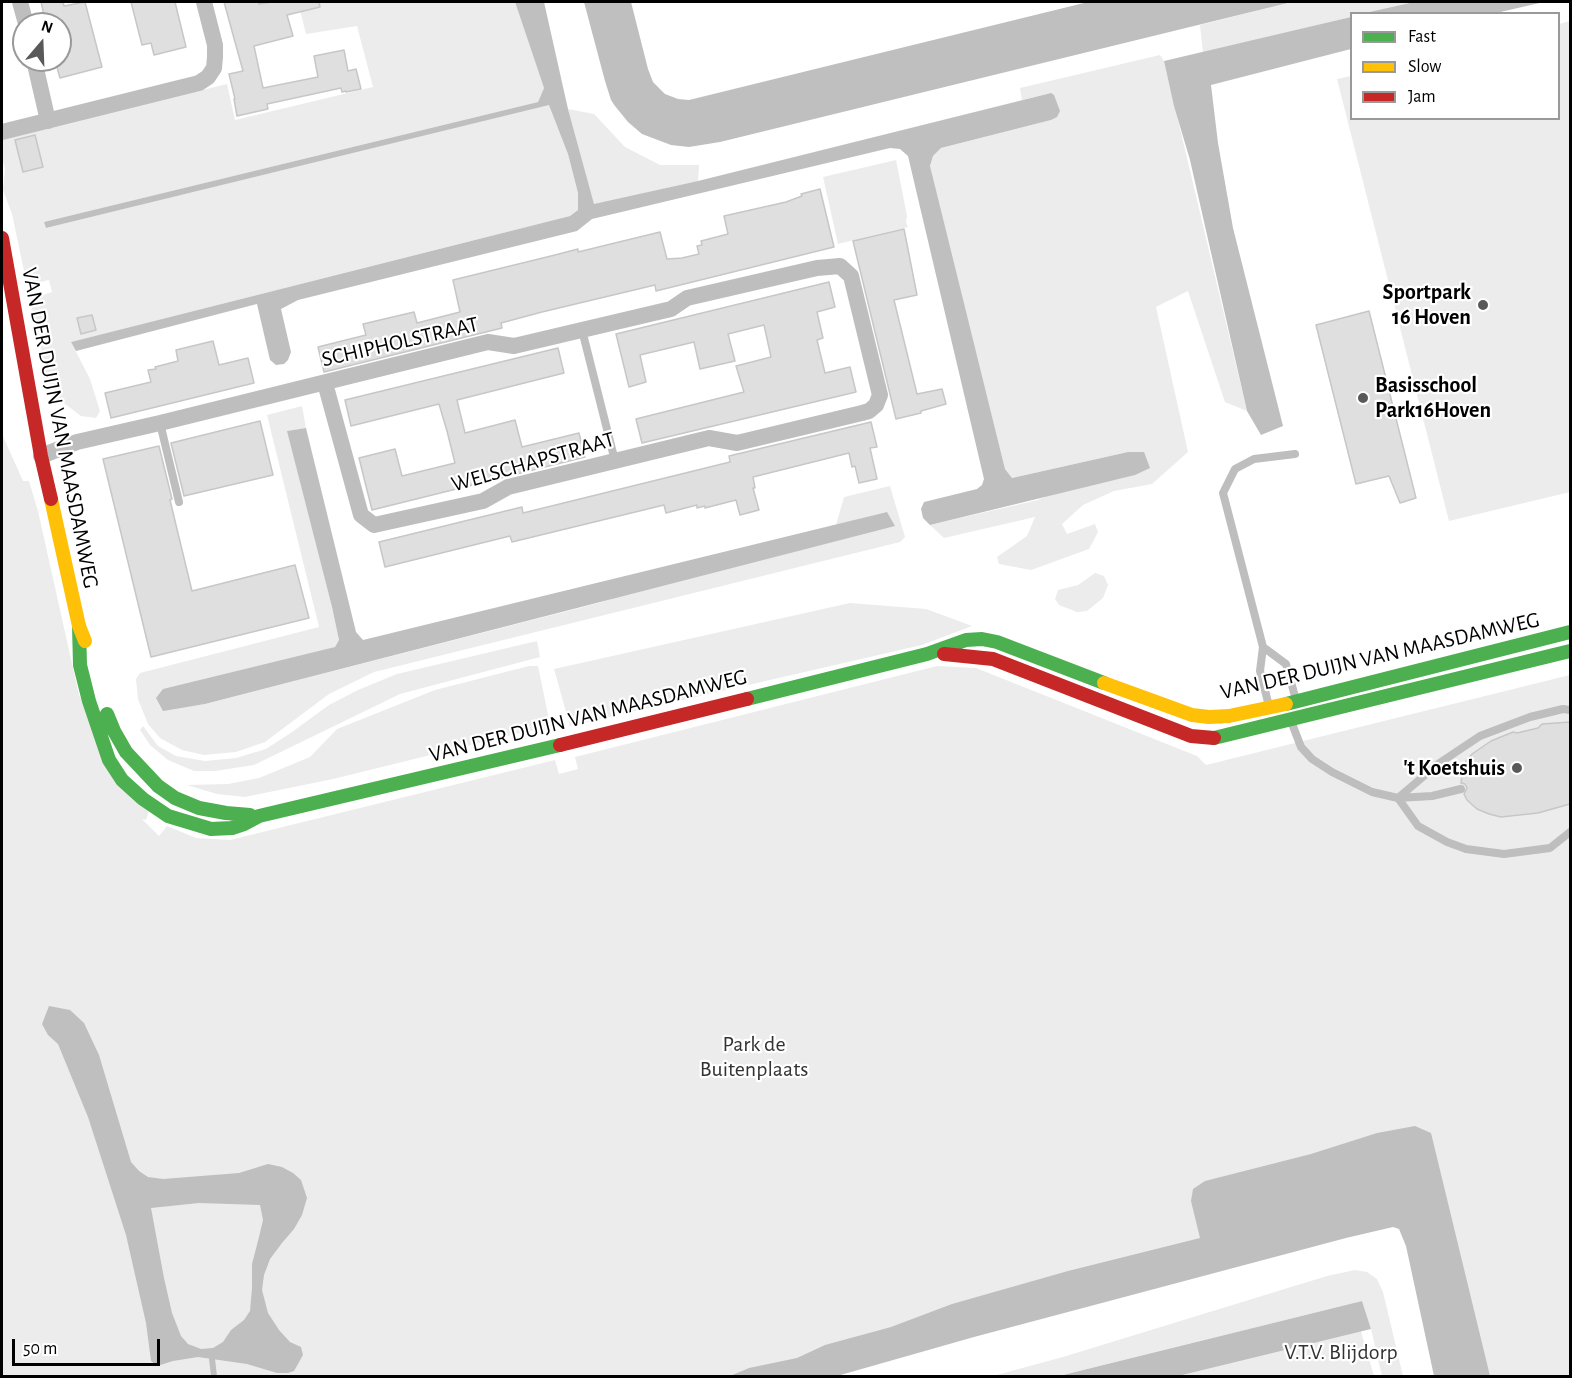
<!DOCTYPE html>
<html>
<head>
<meta charset="utf-8">
<style>
  body { margin:0 }
  #map { position:relative; width:1572px; height:1378px; overflow:hidden; background:#fff; font-family:"Alegreya Sans",sans-serif }
  canvas { display:block }
  .frame { position:absolute; inset:0; border:3px solid #000; pointer-events:none }
  .legend { position:absolute; left:1350px; top:12px; width:210px; height:108px; box-sizing:border-box; background:#fff; border:2px solid #999; margin:0; padding:8px 10px; list-style:none; font-size:18px; color:#000 }
  .legend li { display:flex; align-items:center; gap:12px; height:30px }
  .legend b { width:30px; border:2px solid #999 }
  .north { position:absolute; left:12px; top:12px; width:60px; height:60px; box-sizing:border-box; background:#fff; border:2px solid #999; border-radius:50%; rotate:19deg; font-size:16px; font-weight:700; line-height:24px; text-align:center; color:#000 }
  .north::after { content:''; display:block; margin:auto; width:21px; height:27px; background:#595959; clip-path:polygon(50% 0,100% 100%,50% 72%,0 100%) }
  .scale { position:absolute; left:12px; top:1339px; width:148px; height:27px; box-sizing:border-box; border:3px solid #000; border-top:0; padding-left:8px; font-size:18px; line-height:21px; white-space:nowrap; color:#000; -webkit-text-stroke:4px #fff; paint-order:stroke }
</style>
</head>
<body>
<div id="map">
<canvas width="1572" height="1378"></canvas>
<div class="frame"></div>
<ul class="legend">
<li><b style="height:8px;background:#4caf50"></b>Fast</li>
<li><b style="height:8px;background:#ffc107"></b>Slow</li>
<li><b style="height:8px;background:#c62828"></b>Jam</li>
</ul>
<div class="north">N</div>
<div class="scale">50 m</div>
</div>
<script>
const g = document.querySelector('canvas').getContext('2d');
g.lineJoin = 'round';
function paint(path, color) { g.fillStyle = color; g.fill(path, 'evenodd'); }
const poly = rows => new Path2D(rows.map(r => 'M' + r).join(''));
function strokePath(path, color, width, dash) { g.strokeStyle = color; g.lineWidth = width; g.lineCap = dash ? 'butt' : 'round'; g.setLineDash(dash || []); g.stroke(path); }
function drawText(font, color, halo, rows, align = 'center') {
  g.font = font + ' "Alegreya Sans",sans-serif'; g.lineWidth = 4.5; g.setLineDash([]); g.textBaseline = 'middle'; g.strokeStyle = halo; g.fillStyle = color; for (const [text, x, y, turn = 0] of rows) {
    g.save(); g.translate(x, y); g.rotate((+turn || 0) * Math.PI / 180); g.textAlign = isNaN(turn) ? turn : align; if (halo) g.strokeText(text, 0, 0); g.fillText(text, 0, 0); g.restore();
  }
}
const green = poly([
  [298,2,515,2,544,88,538,102,45,222,46,228,550,104,568,154,578,193,578,210,570,216,71,342,90,379,100,411,96,418,81,416,56,397,47,379,30,299,52,292,49,280,27,285,12,214,3,190,5,169,2,157,2,139,227,84,235,120,373,87,357,26,306,34],
  [1292,2,1414,2,1365,13,1352,14,1351,17,1203,53,1200,25],
  [1570,21,1570,492,1449,521,1337,79,1351,76,1352,118,1558,118,1559,24],
  [1160,55,1164,61,1247,411,1225,402,1188,291,1156,307,1188,452,1152,484,1114,491,1083,505,1062,524,1067,534,1095,524,1098,532,1089,549,1031,570,999,564,997,557,1027,536,1035,517,944,538,930,525,1038,500,1144,452,1128,452,1012,478,1005,469,936,196,930,166,933,156,941,148,1051,120,1051,93,1022,100,1020,88],
  [568,109,594,114,625,147,660,165,699,165,698,181,594,205],
  [896,160,907,216,906,222,908,227,838,244,823,177],
  [302,406,306,428,288,431,332,607,339,640,335,647,163,710,205,704,599,603,887,512,836,525,844,497,890,486,905,537,900,542,374,672,329,694,265,742,236,752,204,755,182,750,160,738,148,724,138,699,136,679,140,673,319,627,267,415],
  [2,434,23,481,29,481,38,511,79,695,149,811,146,820,142,819,159,836,167,826,196,838,230,840,555,760,559,774,578,769,575,757,937,666,976,668,1197,756,1206,765,1570,675,1570,1376,1457,1376,1408,1202,802,1376,2,1376],
  [1095,573,1104,576,1108,585,1103,598,1087,611,1077,612,1059,605,1055,599,1058,590,1078,585],
  [850,603,926,609,972,626,922,645,570,726,554,669],
  [537,641,540,657,400,694,254,765,215,771,194,771,168,760,150,745,140,730,143,726,158,746,176,756,205,761,236,758,266,749,292,732,329,705,358,690,397,674],
  [529,666,538,666,551,729,528,731,333,779,245,797,217,794,187,785,228,784,259,778,310,757,337,729,435,690],
  [1355,1270,1367,1272,1377,1279,1383,1292,1403,1376,1382,1376,1371,1329,1362,1301,1059,1376,993,1376,1063,1357,1327,1276],
  [1358,1321,1374,1376,1127,1376]
]);
const water = poly([
  [515,2,544,2,568,109,594,204,698,181,1051,93,1054,95,1060,111,1057,117,1051,120,941,148,933,156,930,166,1005,469,1012,478,1128,452,1144,452,1150,468,1135,475,930,525,923,518,921,509,924,502,977,489,982,485,984,479,908,156,900,149,890,148,592,219,577,231,298,300,281,309,291,352,288,360,284,364,276,365,270,360,257,304,76,351,71,342,570,216,578,210,578,193,568,154,549,105,46,228,44,222,538,102,544,88],
  [584,2,631,2,648,69,653,82,665,94,678,99,689,100,1088,2,1292,2,720,142,689,147,671,145,642,134,628,122,615,106,611,100,605,81],
  [1414,2,1544,2,1496,13,1365,13],
  [1351,17,1351,49,1211,85,1218,143,1233,228,1283,426,1261,435,1247,411,1190,160,1174,106,1164,61],
  [306,428,356,632,363,640,887,512,895,526,205,704,163,711,156,698,163,689,335,647,339,640,332,607,287,431],
  [49,1006,70,1010,84,1023,99,1055,131,1162,139,1171,148,1177,163,1179,239,1173,268,1164,282,1167,293,1173,301,1180,307,1198,302,1215,294,1229,282,1243,270,1259,264,1275,262,1290,268,1313,279,1330,290,1342,301,1347,303,1355,294,1371,288,1373,277,1373,247,1364,198,1357,173,1361,157,1366,151,1361,146,1323,126,1235,88,1117,58,1044,48,1035,42,1024],
  [199,1203,260,1205,263,1220,259,1237,252,1264,252,1288,250,1311,244,1320,231,1330,223,1342,213,1348,201,1349,188,1344,181,1336,172,1313,164,1278,151,1208],
  [1415,1126,1431,1133,1490,1376,1434,1376,1406,1246,1399,1229,1393,1227,1346,1238,974,1337,837,1376,730,1376,749,1368,797,1358,825,1345,891,1327,952,1304,1068,1271,1200,1238,1191,1201,1193,1189,1205,1181,1311,1154,1377,1133],
  [1362,1301,1371,1329,1178,1376,1059,1376]
]);
const stream = poly([
  [212,1359,214,1376]
]);
const building = poly([
  [41,2,63,2,64,6,85,2,102,67,60,78,55,60,60,60,60,24,46,24,41,2],
  [131,2,175,2,186,47,154,55,151,43,142,45,131,2],
  [224,2,258,2,259,4,272,2,319,2,320,7,287,15,293,36,254,46,263,88,318,77,314,56,344,50,348,71,356,69,361,89,346,92,346,91,342,92,341,88,267,104,268,109,237,116,234,99,235,99,229,74,243,71,224,2],
  [35,135,43,167,23,172,15,140,35,135],
  [820,189,834,247,656,291,655,285,542,312,501,323,502,328,324,372,318,347,366,335,363,324,414,312,417,323,460,312,453,280,551,256,578,249,578,252,660,232,667,259,682,258,699,254,697,246,702,245,701,241,728,234,724,216,786,202,802,196,801,194,820,189],
  [904,229,917,295,894,300,917,394,942,389,946,404,921,411,921,413,896,419,853,241,904,229],
  [829,282,835,307,817,312,823,338,817,340,825,373,850,367,856,392,642,443,636,419,744,392,736,366,771,357,764,325,728,334,735,361,700,369,694,342,640,355,646,382,629,387,616,334,829,282],
  [1369,311,1416,498,1400,503,1389,476,1356,484,1316,325,1369,311],
  [92,315,96,330,81,334,77,318,92,315],
  [213,341,219,365,248,358,254,383,111,418,105,393,151,382,148,370,156,369,155,367,178,361,176,350,213,341],
  [558,348,564,373,457,400,465,433,515,420,522,447,579,433,585,457,372,510,359,458,395,449,402,476,455,463,447,431,439,404,351,426,345,400,558,348],
  [260,421,273,475,184,496,171,443,260,421],
  [871,422,877,447,870,448,877,479,859,483,855,466,852,467,849,453,753,477,755,488,753,488,759,510,740,515,736,500,705,508,705,506,697,508,697,505,666,513,664,505,512,542,510,536,385,567,379,542,522,507,523,513,730,462,729,456,871,422],
  [159,446,172,499,170,500,176,525,192,591,295,565,309,618,151,657,103,459,159,446],
  [1570,722,1570,804,1538,813,1501,817,1489,814,1477,809,1467,800,1464,794,1467,788,1465,784,1461,783,1462,775,1466,761,1472,754,1491,741,1513,732,1517,733,1538,728,1542,724,1570,722]
]);
const lane = poly([
  [582,330,615,461],
  [160,423,179,502],
  [1263,647,1286,664,1296,700],
  [1269,706,1260,671,1263,647,1223,493,1235,469,1254,459,1295,454],
  [1570,710,1563,709,1530,717,1480,736,1438,764,1398,798,1418,826,1447,842,1466,849,1504,854,1550,848,1570,832],
  [1291,721,1301,747,1312,759,1332,772,1372,792,1398,798,1432,796,1461,789]
]);
const street = poly([
  [20,2,26,24],
  [34,60,48,121],
  [2,132,199,83,208,77,214,68,215,57,215,45,204,2],
  [41,456,77,442,160,423,488,342,514,346,671,309,687,298,817,268,840,266,851,276,880,395,876,405,869,411,862,413,737,443,709,438,508,487,483,501,374,525,361,515,325,383]
]);
const fast = poly([
  [79,626,80,665,89,701,109,760,122,780,143,799,168,816,211,829,232,828,244,824,259,816,560,745],
  [747,699,927,654,966,640,982,639,997,642,1104,683],
  [1286,704,1570,632],
  [107,714,114,731,126,752,158,786,175,798,199,808,226,813,250,815],
  [1214,738,1570,651]
]);
const slow = poly([
  [51,499,79,626,85,641],
  [1104,683,1192,715,1209,717,1229,716,1286,704]
]);
const jam = poly([
  [2,238,41,456,51,499],
  [944,654,993,659,1191,736,1214,738],
  [560,745,747,699]
]);
const markers = [
  [1483,305,6,"#595959"],
  [1363,398,6,"#595959"],
  [1517,768,6,"#595959"]
];
const poiNames = [
  ["Sportpark",1471,292],
  ["16 Hoven",1471,317],
  ["Basisschool",1375,385,"left"],
  ["Park16Hoven",1375,410,"left"],
  ["'t Koetshuis",1505,768]
];
const streetNames = [
  ["SCHIPHOLSTRAAT",400,342,-13],
  ["VAN DER DUIJN VAN MAASDAMWEG",60,428,79],
  ["WELSCHAPSTRAAT",533,462,-16],
  ["VAN DER DUIJN VAN MAASDAMWEG",1380,656,-13],
  ["VAN DER DUIJN VAN MAASDAMWEG",588,716,-14]
];
const parkNames = [
  ["Park de",754,1044],
  ["Buitenplaats",754,1069],
  ["V.T.V. Blijdorp",1341,1352]
];
paint(green, '#ececec');
paint(water, '#bfbfbf');
strokePath(stream, '#bfbfbf', 6);
paint(building, '#dfdfdf');
strokePath(building, '#c7c7c7', 1.5);
strokePath(lane, '#bebebe', 8);
strokePath(street, '#bebebe', 16);
strokePath(fast, '#4caf50', 14);
strokePath(slow, '#ffc107', 14);
strokePath(jam, '#c62828', 14);
for (const [x, y, r, color] of markers) { const dot = new Path2D(); dot.arc(x, y, r, 0, 2 * Math.PI); g.fillStyle = color; g.fill(dot); strokePath(dot, '#fff', 2); }
drawText('bold 22px', '#000', '#fff', poiNames, 'right');
drawText('22px', '#000', '#fff', streetNames);
drawText('22px', '#333', '#fff', parkNames);
</script>
</body>
</html>
